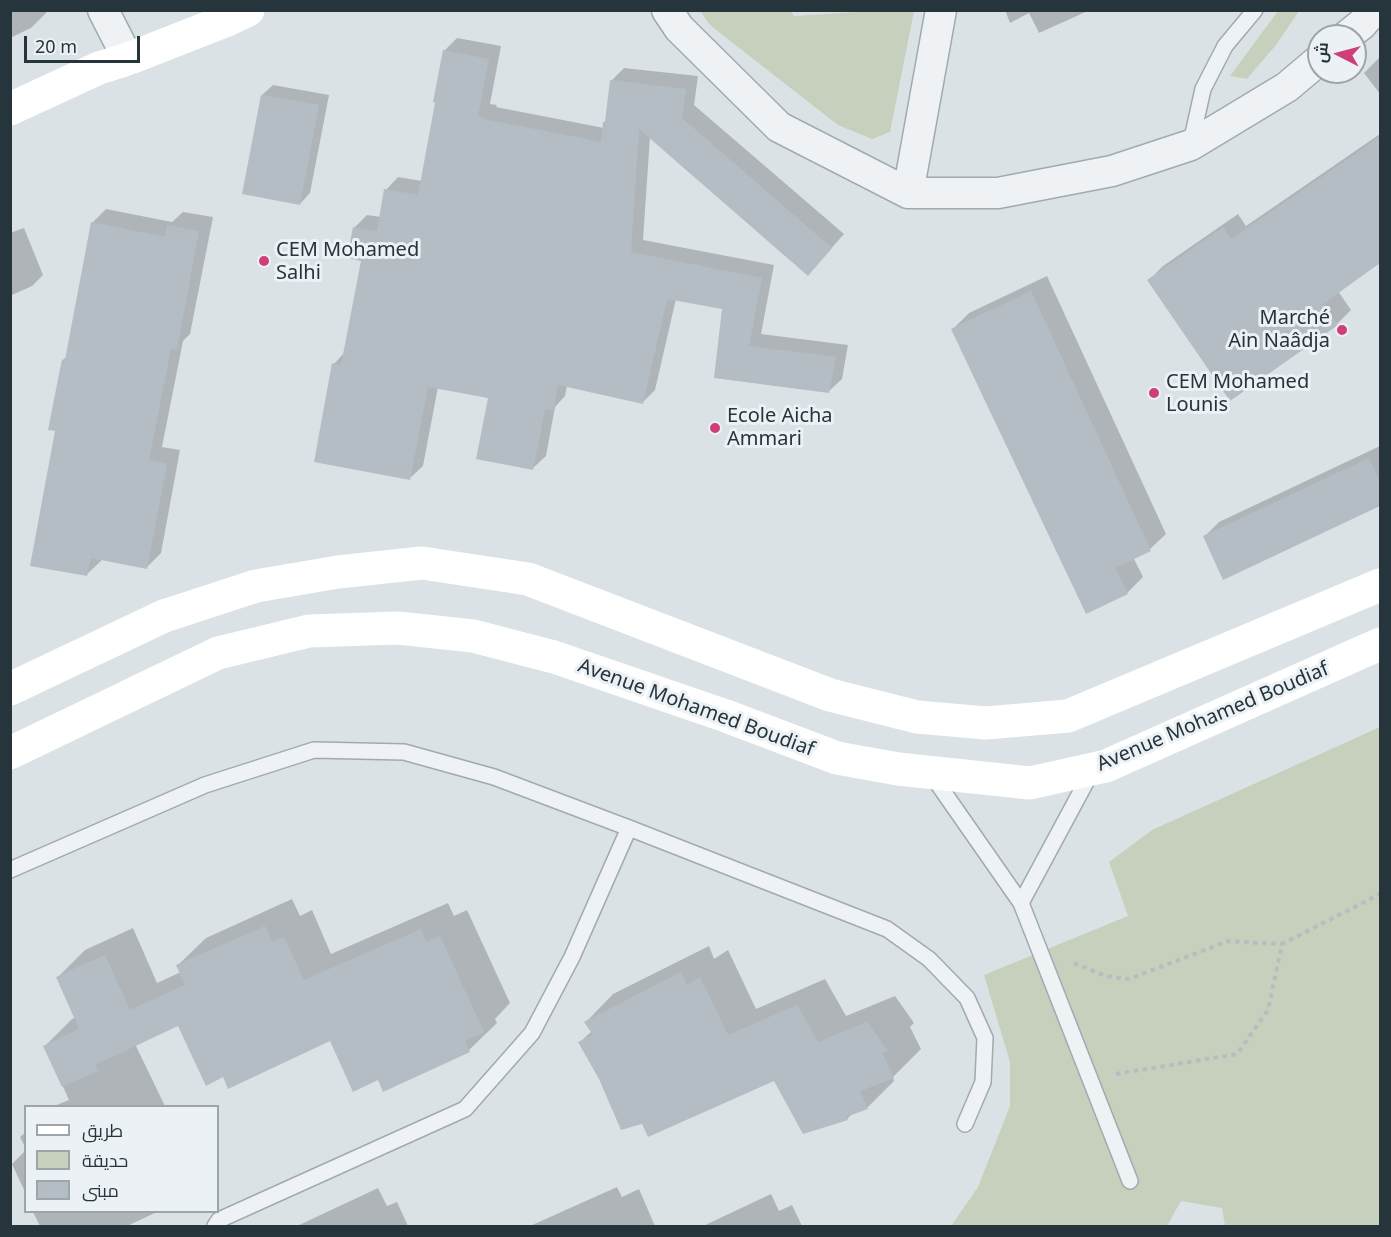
<!DOCTYPE html>
<html>
<head>
<meta charset="utf-8">
<style>
  body { margin:0 }
  #map { position:relative; width:1391px; height:1237px; overflow:hidden; background:#dbe2e6; font-family:"Noto Sans",Cairo,sans-serif }
  canvas { display:block }
  .frame { position:absolute; inset:0; border:12px solid #26343c; pointer-events:none }
  .legend { position:absolute; left:24px; top:1105px; width:195px; height:108px; box-sizing:border-box; background:#ebf1f4; border:2px solid #9ca5aa; margin:0; padding:8px 10px; list-style:none; font-size:18px; color:#26343c }
  .legend li { display:flex; align-items:center; gap:12px; height:30px }
  .legend b { width:30px; border:2px solid #9ca5aa }
  .north { position:absolute; left:1307px; top:24px; width:60px; height:60px; box-sizing:border-box; background:#ebf1f4; border:2px solid #9ca5aa; border-radius:50%; rotate:276deg; font-size:16px; font-weight:700; line-height:24px; text-align:center; color:#26343c }
  .north::after { content:''; display:block; margin:auto; width:21px; height:27px; background:#cd3e7a; clip-path:polygon(50% 0,100% 100%,50% 72%,0 100%) }
  .scale { position:absolute; left:24px; top:36px; width:116px; height:27px; box-sizing:border-box; border:3px solid #26343c; border-top:0; padding-left:8px; font-size:18px; line-height:21px; white-space:nowrap; color:#26343c; -webkit-text-stroke:4px #ebf1f4; paint-order:stroke }
</style>
</head>
<body>
<div id="map">
<canvas width="1391" height="1237"></canvas>
<div class="frame"></div>
<ul class="legend">
<li><b style="height:8px;background:#fff"></b>طريق</li>
<li><b style="height:16px;background:#c7d0bd"></b>حديقة</li>
<li><b style="height:16px;background:#b3bdc3"></b>مبنى</li>
</ul>
<div class="north">ش</div>
<div class="scale">20 m</div>
</div>
<script>
const g = document.querySelector('canvas').getContext('2d');
g.lineJoin = 'round';
function paint(path, color) { g.fillStyle = color; g.fill(path, 'evenodd'); }
const poly = rows => new Path2D(rows.map(r => 'M' + r).join(''));
function strokePath(path, color, width, dash) { g.strokeStyle = color; g.lineWidth = width; g.lineCap = dash ? 'butt' : 'round'; g.setLineDash(dash || []); g.stroke(path); }
function drawText(font, color, halo, rows, align = 'center') {
  g.font = font + ' "Noto Sans",sans-serif'; g.lineWidth = 6; g.setLineDash([]); g.textBaseline = 'middle'; g.strokeStyle = halo; g.fillStyle = color; for (const [text, x, y, turn = 0] of rows) {
    g.save(); g.translate(x, y); g.rotate((+turn || 0) * Math.PI / 180); g.textAlign = isNaN(turn) ? turn : align; if (halo) g.strokeText(text, 0, 0); g.fillText(text, 0, 0); g.restore();
  }
}
const green = poly([
  [700,11,791,11,794,16,857,12,860,11,914,11,890,132,872,139,838,125,711,26],
  [1278,11,1299,11,1276,45,1247,79,1230,76],
  [1380,727,1380,1226,1225,1226,1222,1208,1181,1201,1167,1226,951,1226,978,1187,1010,1106,1010,1062,984,975,1128,916,1109,862,1152,830]
]);
const shadow = poly([
  [10,10,49,10,31,28,10,38],
  [1005,10,1090,10,1039,33,1029,13,1010,23],
  [457,38,501,46,490,104,497,105,496,107,604,128,604,122,607,120,611,81,624,68,698,76,694,105,844,234,820,261,650,137,643,240,774,265,761,334,848,345,842,379,829,391,715,377,724,308,676,299,655,390,642,403,567,386,565,396,555,407,546,456,533,468,490,397,438,387,423,466,410,478,334,364,345,352,363,260,354,228,367,215,381,217,386,190,398,177,422,181,444,51],
  [1380,57,1380,94,1364,73],
  [273,85,329,95,310,193,300,204,262,95],
  [1380,134,1380,267,1378,263,1338,291,1351,310,1337,324,1149,280,1163,266,1238,214,1246,226],
  [106,209,172,222,183,212,213,217,190,334,183,341,162,447,180,450,161,553,147,567,101,558,101,561,86,575,57,430,50,429,63,360,67,356,92,223],
  [24,228,43,275,32,286,10,296,10,233],
  [1047,276,1166,534,1150,549,1133,557,1143,577,1127,593,953,329,969,313],
  [1380,446,1380,504,1224,578,1204,537,1219,522],
  [292,899,300,916,312,910,331,954,448,903,454,916,467,910,510,1003,495,1019,497,1023,469,1050,384,1090,379,1078,331,1039,223,1075,179,1024,135,1044,165,1106,54,1106,69,1100,45,1046,72,1019,76,1017,58,977,85,950,133,928,157,983,181,972,178,965,206,938],
  [709,946,714,959,728,950,756,1009,825,979,846,1016,895,996,914,1023,910,1027,921,1049,893,1077,894,1081,867,1108,853,1113,847,1119,774,1079,643,1122,601,1078,580,1042,592,1031,586,1022,613,994],
  [26,1132,26,1149,20,1137],
  [26,1150,26,1194,12,1164],
  [617,1187,622,1197,639,1189,655,1226,530,1226],
  [378,1188,387,1206,397,1202,408,1226,297,1226],
  [771,1194,779,1211,792,1205,802,1226,703,1226],
  [33,1212,157,1212,127,1226,40,1226]
]);
const building = poly([
  [443,50,489,59,478,116,485,118,484,119,601,142,603,122,605,122,610,80,686,89,682,118,832,248,808,276,639,129,631,252,762,278,749,346,836,357,829,393,714,378,722,309,667,299,643,404,558,385,553,411,545,409,533,470,476,459,488,398,428,387,410,480,314,462,332,363,341,365,361,261,347,258,353,227,377,231,384,189,418,195,435,103,433,102],
  [261,95,319,105,300,205,242,194],
  [1380,137,1380,263,1323,304,1338,325,1230,401,1147,280,1223,227,1231,239],
  [91,222,165,237,167,225,199,231,177,350,171,348,149,460,167,464,147,569,91,558,87,576,30,566,55,431,48,430,62,359,64,365],
  [1031,291,1151,551,1115,568,1128,594,1086,614,951,329],
  [1369,458,1380,483,1380,506,1223,580,1203,536],
  [265,926,272,942,284,937,304,980,421,929,426,942,440,936,484,1032,465,1041,470,1052,383,1092,378,1080,353,1092,330,1041,228,1089,223,1077,206,1086,178,1026,95,1065,98,1071,62,1087,43,1046,79,1029,56,977,105,955,130,1010,185,985,176,965],
  [681,972,687,985,700,977,728,1035,797,1005,818,1042,867,1022,888,1051,882,1053,894,1078,860,1091,868,1109,846,1117,848,1120,803,1134,774,1081,648,1137,642,1124,621,1130,599,1079,578,1042,593,1035,584,1022]
]);
const path = poly([
  [1074,963,1105,976,1129,979,1228,941,1282,944],
  [1116,1074,1237,1054,1268,1010,1282,944,1380,894]
]);
const lane = poly([
  [1191,143,1203,89,1225,46,1255,10],
  [931,774,1021,903,1130,1181],
  [10,870,205,785,314,750,404,752,494,777,629,828,887,929,929,959,967,998,985,1038,983,1082,965,1124],
  [1021,903,1092,771],
  [215,1226,219,1220,465,1109,532,1033,572,957,629,828]
]);
const street = poly([
  [103,10,128,59],
  [667,10,679,28,779,127,908,193,998,193,1112,171,1191,145,1287,87,1319,60],
  [1347,36,1362,24,1374,10],
  [908,193,941,10]
]);
const secondary = poly([
  [10,109,99,68,128,59,225,21,248,10],
  [10,689,164,616,256,586,338,572,422,563,528,579,830,695,917,717,986,723,1068,716,1380,585],
  [10,753,218,653,309,631,398,628,473,636,554,657,726,716,837,758,898,769,1030,783,1106,766,1380,644]
]);
const markers = [
  [264,261,6,"#cd3e7a"],
  [1342,330,6,"#cd3e7a"],
  [1154,393,6,"#cd3e7a"],
  [715,428,6,"#cd3e7a"]
];
const poiNames = [
  ["CEM Mohamed",276,250],
  ["Salhi",276,273],
  ["Marché",1330,318,"right"],
  ["Ain Naâdja",1330,341,"right"],
  ["CEM Mohamed",1166,382],
  ["Lounis",1166,405],
  ["Ecole Aicha",727,416],
  ["Ammari",727,439]
];
const streetNames = [
  ["Avenue Mohamed Boudiaf",696,708,20],
  ["Avenue Mohamed Boudiaf",1213,717,-23]
];
paint(green, '#c7d0bd');
paint(shadow, '#0003');
paint(building, '#b3bdc3');
strokePath(lane, '#a1aab0', 18);
strokePath(street, '#a1aab0', 33);
strokePath(path, '#b6bdc0', 4, [4.5, 4.5]);
strokePath(lane, '#eef2f4', 15);
strokePath(street, '#eef2f4', 30);
strokePath(secondary, '#fff', 33);
for (const [x, y, r, color] of markers) { const dot = new Path2D(); dot.arc(x, y, r, 0, 2 * Math.PI); g.fillStyle = color; g.fill(dot); strokePath(dot, '#ebf1f4', 2); }
drawText('20px', '#26343c', '#ebf1f4', poiNames, 'left');
drawText('20px', '#26343c', '#ebf1f4', streetNames);
</script>
</body>
</html>
